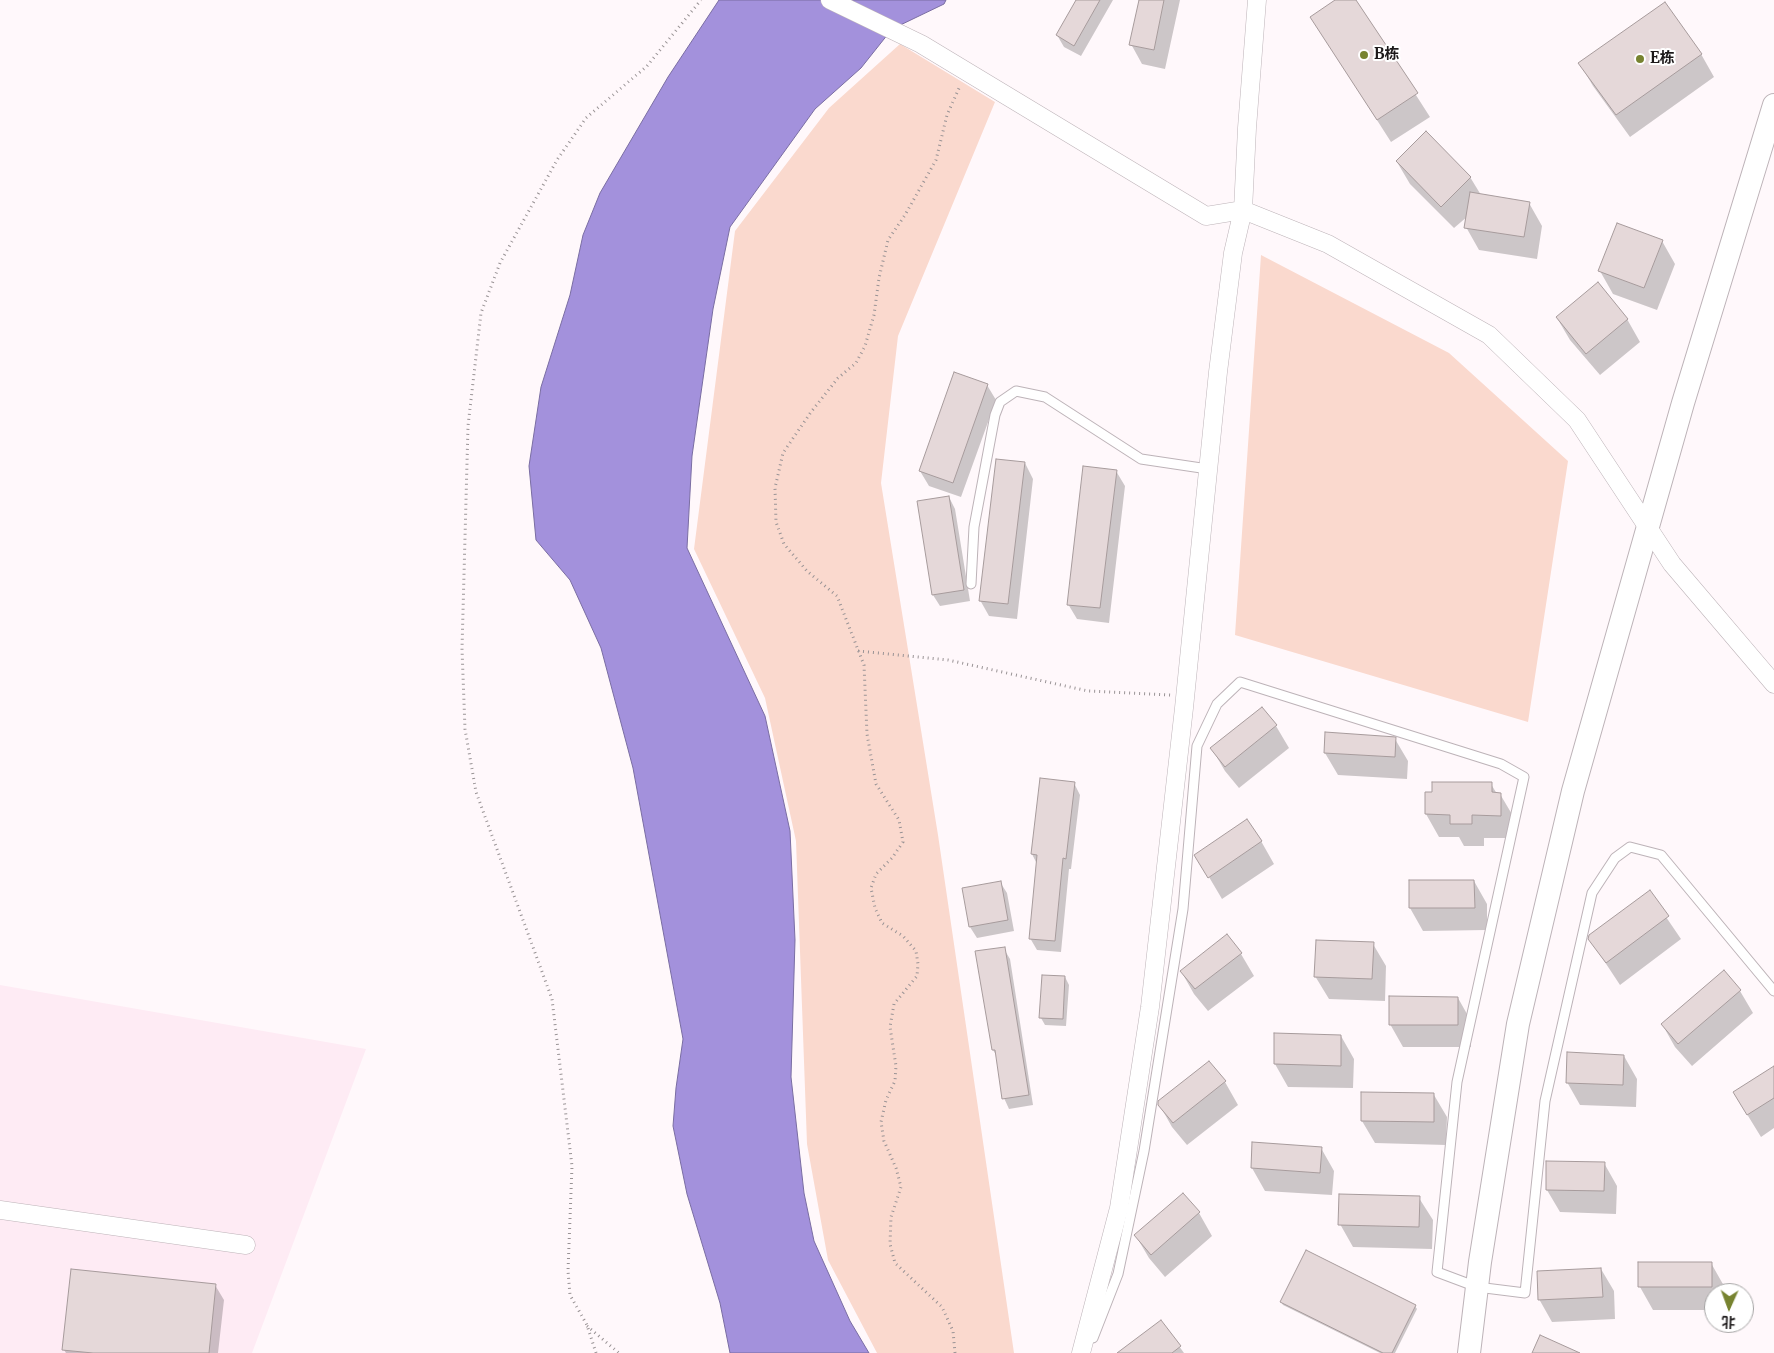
<!DOCTYPE html>
<html>
<head>
<meta charset="utf-8">
<style>
  body { margin:0 }
  #map { position:relative; width:1774px; height:1353px; overflow:hidden; background:#fff8fb; font-family:Merriweather,"Noto Sans SC",serif }
  canvas { display:block }
  .north { position:absolute; left:1704px; top:1283px; width:50px; height:50px; box-sizing:border-box; background:#fff; border:1px solid #a4a3a3; border-radius:50%; rotate:182deg; font-size:14px; font-weight:700; line-height:20px; text-align:center; color:#1c191a }
  .north::after { content:''; display:block; margin:auto; width:18px; height:22px; background:#778330; clip-path:polygon(50% 0,100% 100%,50% 72%,0 100%) }
</style>
</head>
<body>
<div id="map">
<canvas width="1774" height="1353"></canvas>
<div class="north">北</div>
</div>
<script>
const g = document.querySelector('canvas').getContext('2d');
g.lineJoin = 'round';
function paint(path, color) { g.fillStyle = color; g.fill(path, 'evenodd'); }
const poly = rows => new Path2D(rows.map(r => 'M' + r).join(''));
function strokePath(path, color, width, dash) { g.strokeStyle = color; g.lineWidth = width; g.lineCap = dash ? 'butt' : 'round'; g.setLineDash(dash || []); g.stroke(path); }
function drawText(font, color, halo, rows, align = 'center') {
  g.font = font + ' Merriweather,"Noto Sans SC",serif'; g.lineWidth = 4; g.setLineDash([]); g.textBaseline = 'middle'; g.strokeStyle = halo; g.fillStyle = color; for (const [text, x, y, turn = 0] of rows) {
    g.save(); g.translate(x, y); g.rotate((+turn || 0) * Math.PI / 180); g.textAlign = isNaN(turn) ? turn : align; if (halo) g.strokeText(text, 0, 0); g.fillText(text, 0, 0); g.restore();
  }
}
const built = poly([
  [0,985,366,1049,252,1353,0,1353]
]);
const green = poly([
  [900,44,995,102,898,336,881,483,938,835,1014,1353,877,1353,828,1260,807,1144,796,841,765,698,694,549,735,231,829,108],
  [1261,255,1449,353,1568,461,1528,722,1235,635]
]);
const water = poly([
  [719,0,946,0,944,4,892,29,861,68,815,109,730,227,713,309,692,456,687,548,765,716,790,831,795,940,791,1077,804,1193,814,1241,850,1321,869,1353,730,1353,720,1303,687,1194,673,1126,676,1088,683,1039,633,768,601,648,570,580,536,540,529,466,541,387,570,295,583,235,600,193,668,77,719,0]
]);
const shadow = poly([
  [1078,0,1113,0,1081,56,1064,47,1057,35],
  [1140,0,1180,0,1165,69,1142,64,1131,44],
  [1338,0,1355,0,1430,117,1391,142,1311,17],
  [1701,54,1714,77,1630,137,1593,86,1580,64],
  [1397,162,1470,177,1481,195,1529,203,1542,226,1537,259,1479,250,1466,227,1468,216,1454,228,1410,184],
  [1662,241,1675,264,1657,310,1613,294,1600,271],
  [1557,318,1627,319,1640,342,1600,375,1570,340],
  [987,385,996,400,961,497,929,486,920,471],
  [1025,463,1033,479,1017,619,989,616,980,600],
  [1116,471,1125,486,1109,623,1077,619,1068,604],
  [949,497,955,509,970,601,940,606,933,595],
  [1276,726,1289,748,1239,788,1225,771,1212,749],
  [1395,739,1408,761,1407,779,1338,775,1325,753],
  [1041,779,1074,783,1080,795,1071,869,1069,869,1061,952,1037,950,1030,938,1037,864,1032,854],
  [1491,784,1497,794,1500,794,1513,816,1513,838,1484,838,1484,846,1464,846,1459,837,1439,837,1426,814],
  [1261,841,1274,864,1222,899,1209,877],
  [1474,881,1487,904,1487,930,1423,931,1410,908],
  [1000,882,1007,893,1014,931,977,938,970,927],
  [1649,892,1681,939,1620,985,1589,938],
  [1373,944,1386,966,1385,1001,1329,999,1315,976],
  [1004,949,1010,959,1033,1105,1009,1109,1004,1098,998,1058,993,1050,977,953],
  [1241,954,1254,976,1208,1011,1194,994,1181,971],
  [1724,971,1740,991,1753,1013,1692,1066,1675,1047,1662,1024],
  [1065,977,1069,985,1066,1026,1045,1025,1041,1018],
  [1458,998,1471,1021,1471,1047,1403,1047,1390,1024],
  [1341,1036,1354,1059,1353,1088,1288,1087,1275,1064],
  [1624,1056,1637,1079,1636,1107,1580,1105,1567,1082],
  [1209,1062,1225,1082,1238,1105,1187,1145,1172,1127,1159,1104],
  [1774,1067,1774,1128,1761,1137,1734,1093],
  [1434,1095,1447,1117,1446,1145,1375,1143,1362,1121],
  [1321,1148,1334,1171,1332,1195,1265,1191,1252,1168],
  [1604,1163,1617,1186,1616,1214,1560,1212,1547,1190],
  [1183,1194,1199,1213,1212,1236,1165,1277,1149,1258,1136,1236],
  [1419,1198,1433,1220,1432,1249,1353,1247,1340,1224],
  [1711,1263,1724,1286,1724,1293,1714,1293,1714,1310,1653,1310,1640,1287],
  [1601,1269,1614,1291,1615,1319,1552,1322,1539,1299],
  [215,1285,224,1300,218,1353,66,1353,64,1350],
  [1281,1302,1415,1306,1417,1309,1395,1353,1380,1353,1283,1305],
  [1161,1321,1184,1353,1119,1353]
]);
const building = poly([
  [1076,0,1100,0,1074,46,1056,35,1076,0],
  [1139,0,1164,0,1154,50,1129,45,1139,0],
  [1335,0,1356,0,1418,93,1377,120,1310,17,1335,0],
  [1665,2,1702,54,1616,115,1578,63,1665,2],
  [1426,131,1471,177,1441,207,1396,161,1426,131],
  [1470,192,1530,202,1524,237,1464,228,1470,192],
  [1617,223,1663,240,1644,288,1598,271,1617,223],
  [1598,282,1628,319,1586,354,1556,317,1598,282],
  [954,372,988,384,953,483,919,471,954,372],
  [996,459,1025,462,1008,604,979,601,996,459],
  [1083,466,1117,470,1100,608,1067,605,1083,466],
  [949,496,964,590,932,595,917,501,949,496],
  [1262,707,1277,725,1225,767,1210,748,1262,707],
  [1325,732,1396,737,1395,757,1324,753,1325,732],
  [1040,778,1075,782,1066,859,1063,858,1055,941,1029,939,1037,855,1031,854,1040,778],
  [1432,782,1492,782,1492,792,1501,793,1501,816,1472,815,1472,824,1450,824,1450,815,1425,814,1425,792,1432,792,1432,782],
  [1247,819,1262,841,1208,878,1194,855,1247,819],
  [1409,880,1474,880,1475,908,1409,908,1409,880],
  [1001,881,1008,920,969,927,962,888,1001,881],
  [1650,890,1669,916,1606,963,1588,939,1589,935,1650,890],
  [1227,934,1242,953,1195,989,1180,971,1227,934],
  [1316,940,1374,942,1372,979,1314,977,1316,940],
  [1005,947,1029,1095,1002,1099,995,1050,992,1050,975,951,1005,947],
  [1724,970,1741,990,1678,1044,1661,1024,1724,970],
  [1042,975,1065,976,1063,1019,1039,1018,1042,975],
  [1389,996,1458,997,1458,1025,1389,1025,1389,996],
  [1274,1033,1341,1035,1341,1066,1274,1064,1274,1033],
  [1567,1052,1624,1055,1623,1085,1566,1083,1567,1052],
  [1209,1061,1226,1081,1173,1123,1158,1105,1158,1101,1209,1061],
  [1774,1066,1774,1098,1747,1115,1733,1092,1774,1066],
  [1361,1092,1434,1093,1434,1122,1361,1121,1361,1092],
  [1252,1142,1322,1147,1320,1173,1251,1168,1252,1142],
  [1546,1161,1605,1162,1604,1191,1546,1190,1546,1161],
  [1183,1193,1200,1212,1151,1255,1134,1235,1183,1193],
  [1339,1194,1420,1196,1419,1227,1338,1225,1339,1194],
  [1306,1250,1416,1305,1392,1353,1383,1353,1280,1302,1306,1250],
  [1638,1262,1712,1262,1712,1287,1638,1287,1638,1262],
  [1601,1268,1603,1297,1538,1300,1537,1271,1601,1268],
  [71,1269,216,1284,209,1353,93,1353,62,1350,71,1269],
  [1161,1320,1181,1346,1172,1353,1117,1353,1161,1320],
  [1540,1335,1580,1353,1532,1353,1540,1335]
]);
const path = poly([
  [858,651,948,660,1088,691,1171,695],
  [587,1326,619,1353],
  [596,1353,587,1325,570,1295,568,1271,572,1166,552,999,476,792,465,729,462,649,468,426,481,313,500,263,557,160,586,118,647,66,701,0],
  [955,1353,953,1331,942,1307,895,1263,890,1244,891,1217,901,1187,896,1168,884,1141,881,1122,886,1100,895,1081,896,1066,890,1027,894,1004,917,976,918,964,916,951,903,936,882,923,875,908,871,888,876,874,892,858,903,842,899,820,876,784,867,734,864,665,837,596,807,571,784,544,776,522,775,488,783,453,811,412,838,378,856,363,865,346,874,315,879,278,888,240,905,215,936,160,947,115,960,86]
]);
const service = poly([
  [971,584,974,527,995,415,1000,402,1016,391,1045,397,1141,459,1208,469],
  [1093,1338,1118,1274,1144,1151,1183,909,1197,746,1217,704,1240,682,1501,764,1524,777,1457,1082,1437,1272,1477,1287,1525,1293,1545,1101,1592,893,1615,858,1630,847,1661,855,1774,991]
]);
const minor = poly([
  [830,0,921,44,1206,216,1243,210,1247,128,1257,0],
  [0,1210,246,1245],
  [1081,1353,1119,1208,1150,1007,1184,708,1218,372,1233,253,1243,210,1328,244,1489,335,1577,420,1672,564,1774,684]
]);
const tertiary = poly([
  [1469,1353,1480,1262,1518,1024,1573,791,1683,403,1774,105]
]);
const markers = [
  [1364,55,5,"#778330"],
  [1640,59,5,"#778330"]
];
const poiNames = [
  ["B栋",1374,55],
  ["E栋",1650,59]
];
paint(built, '#feebf4');
paint(green, '#fad9ce');
paint(water, '#a391dc');
strokePath(water, '#7a6da2', 1);
paint(shadow, '#0003');
paint(building, '#e5d8d9');
strokePath(building, '#a79b9c', 1);
strokePath(service, '#bdb3b8', 11);
strokePath(minor, '#bdb3b8', 19);
strokePath(tertiary, '#bdb3b8', 24);
strokePath(path, '#999395', 3, [1, 4]);
strokePath(service, '#fff', 9);
strokePath(minor, '#fff', 18);
strokePath(tertiary, '#fff', 22);
for (const [x, y, r, color] of markers) { const dot = new Path2D(); dot.arc(x, y, r, 0, 2 * Math.PI); g.fillStyle = color; g.fill(dot); strokePath(dot, '#fff', 2); }
drawText('bold 15px', '#1c191a', '#fff', poiNames, 'left');
</script>
</body>
</html>
